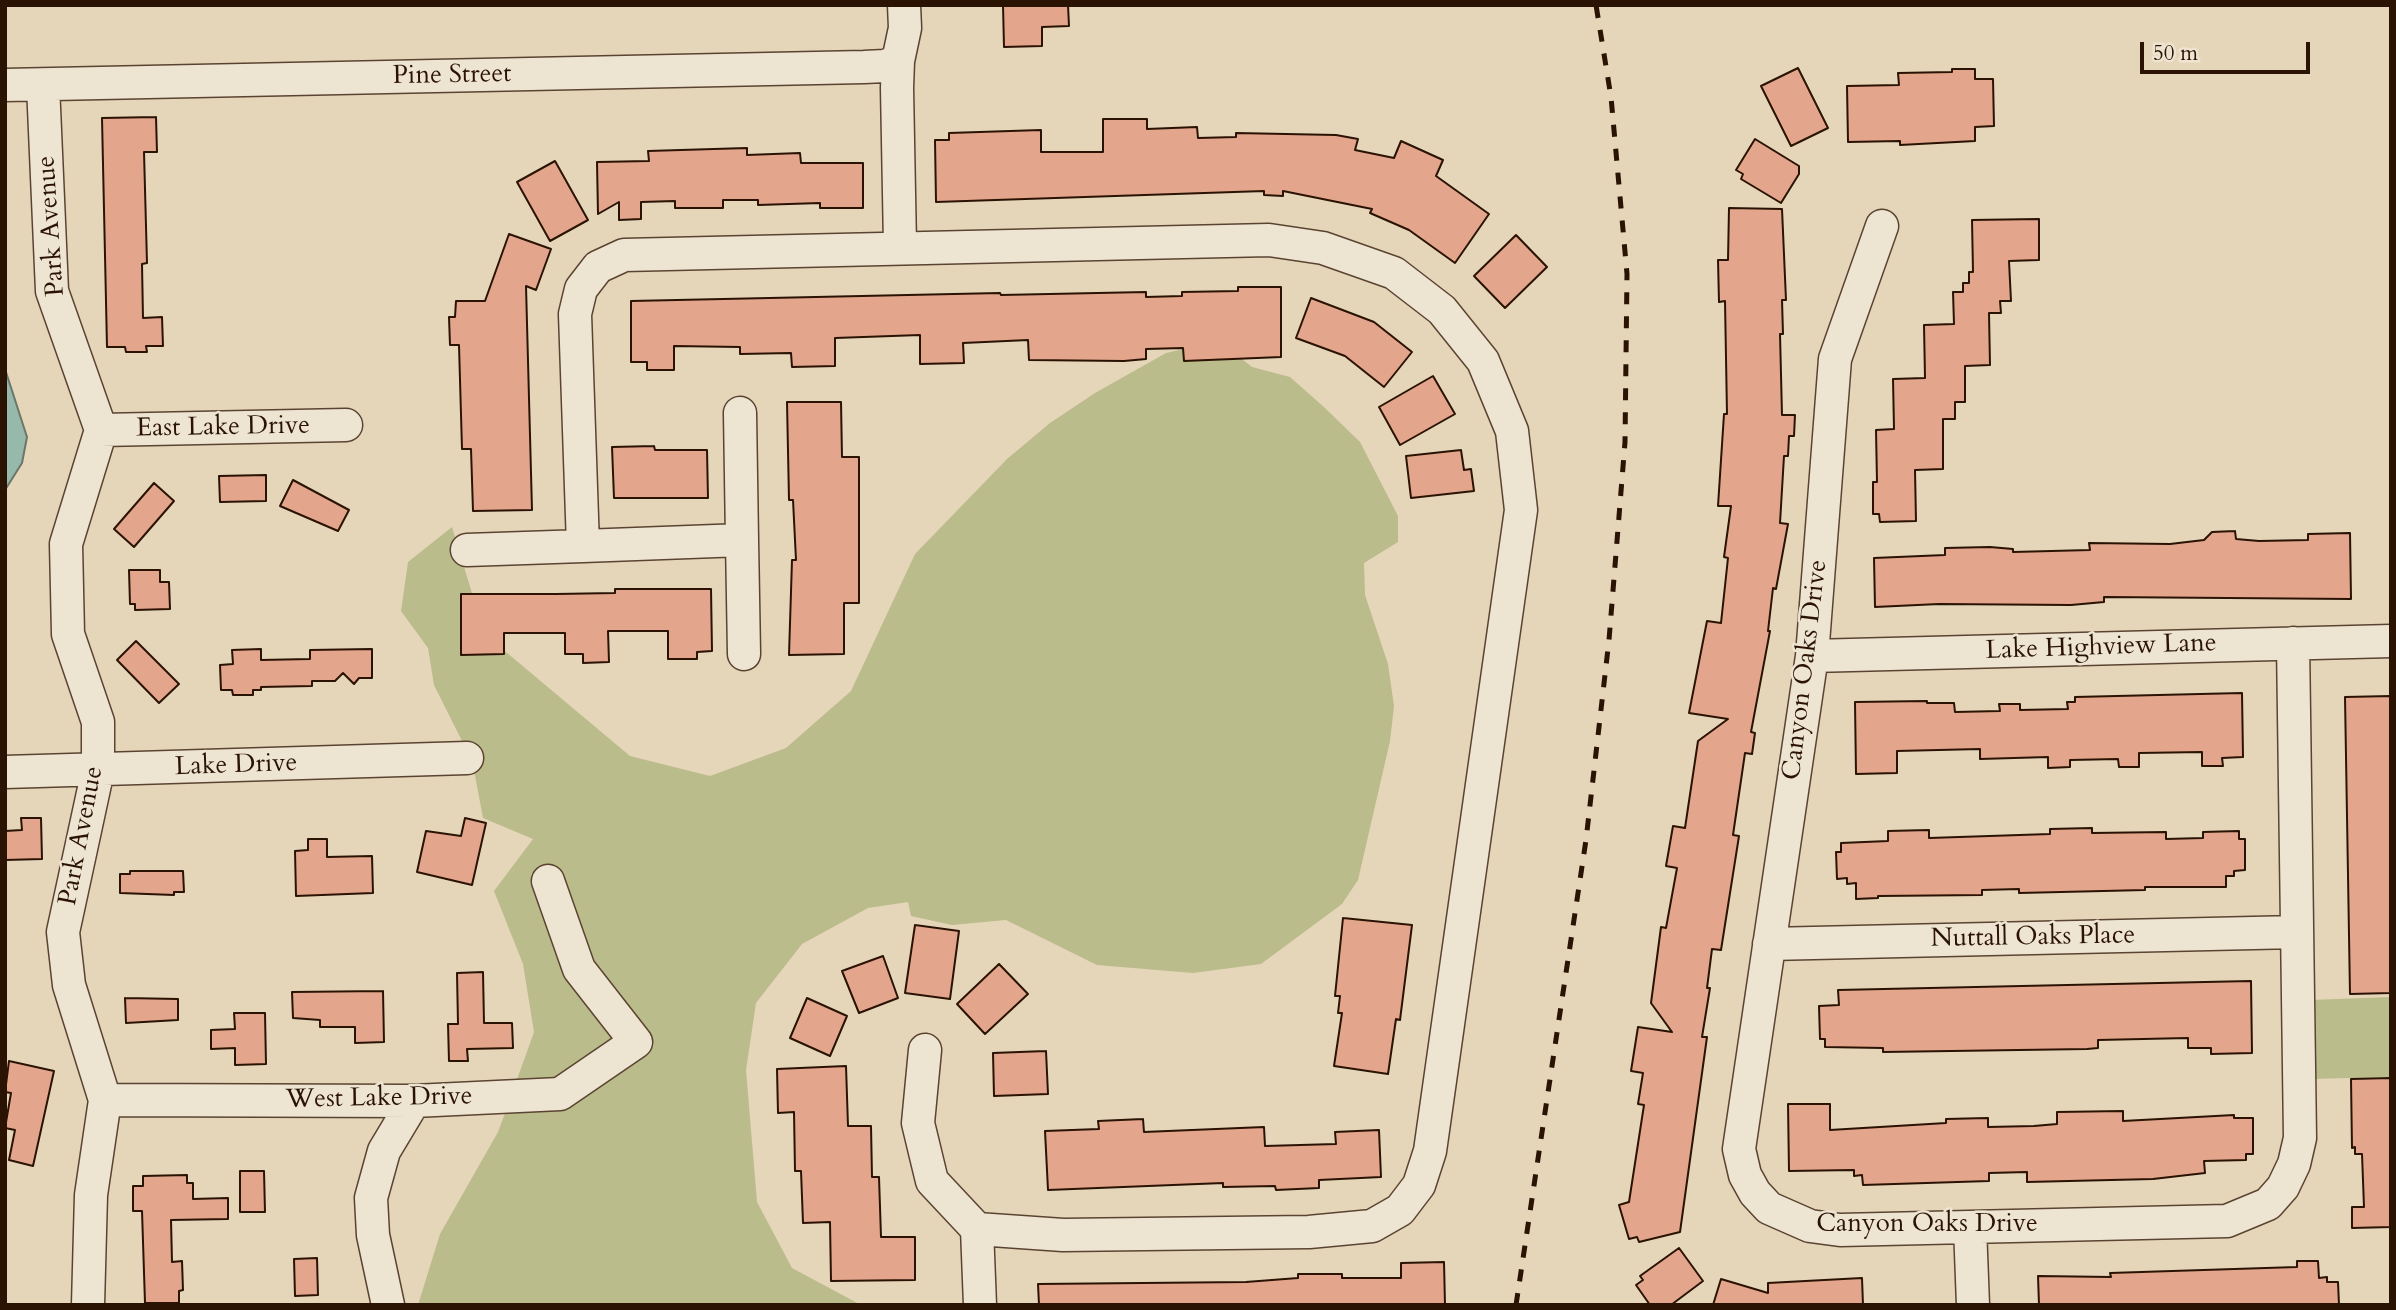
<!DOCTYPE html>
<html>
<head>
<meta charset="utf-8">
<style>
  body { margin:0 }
  #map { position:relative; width:2396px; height:1310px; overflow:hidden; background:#e5d5b9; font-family:Cardo,serif }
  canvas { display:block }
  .frame { position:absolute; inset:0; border:7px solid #2b1304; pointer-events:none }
  .scale { position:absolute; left:2140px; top:42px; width:170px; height:32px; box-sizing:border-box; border:4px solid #2b1304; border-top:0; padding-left:9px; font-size:21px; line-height:24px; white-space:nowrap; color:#2b1304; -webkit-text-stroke:5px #eee4d2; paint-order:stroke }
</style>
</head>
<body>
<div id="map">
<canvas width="2396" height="1310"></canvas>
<div class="frame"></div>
<div class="scale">50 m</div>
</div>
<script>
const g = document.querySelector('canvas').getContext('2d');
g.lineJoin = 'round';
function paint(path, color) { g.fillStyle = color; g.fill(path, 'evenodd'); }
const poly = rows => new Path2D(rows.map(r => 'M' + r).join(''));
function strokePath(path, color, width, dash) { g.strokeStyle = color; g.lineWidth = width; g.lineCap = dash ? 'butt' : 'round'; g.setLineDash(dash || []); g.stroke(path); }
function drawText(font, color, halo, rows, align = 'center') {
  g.font = font + ' Cardo,serif'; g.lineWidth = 5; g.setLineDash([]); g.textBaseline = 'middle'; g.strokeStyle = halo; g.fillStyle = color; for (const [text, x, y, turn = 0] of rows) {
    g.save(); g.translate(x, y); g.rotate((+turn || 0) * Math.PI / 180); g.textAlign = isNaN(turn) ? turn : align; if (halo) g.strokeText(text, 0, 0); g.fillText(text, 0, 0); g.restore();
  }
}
const green = poly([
  [1210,343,1234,353,1252,367,1290,377,1325,408,1360,442,1398,516,1398,542,1364,563,1365,595,1388,664,1394,706,1390,741,1358,880,1342,904,1261,964,1193,973,1097,965,1006,920,952,925,911,916,908,902,868,908,802,944,756,1003,746,1070,757,1202,792,1268,861,1305,418,1305,440,1234,498,1132,507,1108,568,1103,654,1045,591,964,556,866,531,874,567,973,618,1040,556,1082,515,1085,534,1032,523,964,494,891,533,839,483,818,474,770,481,769,479,746,465,747,434,685,428,648,401,611,408,562,452,527,478,613,500,647,630,756,710,776,786,748,851,691,915,554,1007,459,1050,423,1095,393,1166,353],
  [2391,997,2391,1077,2311,1079,2310,1000]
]);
const water = poly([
  [5,369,27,437,22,463,5,490,5,369]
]);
const building = poly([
  [1003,5,1068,5,1069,26,1042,27,1042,46,1004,47,1003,5],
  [1798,68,1828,128,1791,146,1761,86,1798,68],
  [1952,69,1975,69,1975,79,1993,79,1994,126,1975,127,1975,141,1900,145,1900,141,1848,142,1847,86,1899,85,1898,73,1952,72,1952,69],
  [156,117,157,152,144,152,147,263,142,264,143,318,162,317,163,346,146,346,147,352,126,352,125,347,107,347,102,118,156,117],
  [1103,119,1147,119,1147,129,1197,127,1198,138,1236,137,1236,133,1336,135,1358,139,1355,150,1394,158,1401,141,1443,160,1436,176,1489,214,1455,263,1409,230,1370,213,1372,209,1283,191,1283,196,1264,195,1264,191,936,202,935,140,949,140,949,133,1041,130,1041,152,1103,152,1103,119],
  [1755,139,1799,166,1799,174,1781,203,1741,179,1743,174,1736,170,1755,139],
  [747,148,747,155,800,153,801,163,863,163,863,208,820,208,820,203,758,205,758,200,723,200,723,208,675,208,675,201,641,202,641,219,619,220,619,202,598,214,597,162,649,161,648,151,747,148],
  [555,161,588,220,550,241,517,182,555,161],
  [1729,208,1782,209,1786,300,1782,300,1783,334,1780,334,1782,415,1795,415,1794,436,1789,436,1788,456,1784,456,1780,523,1788,524,1776,589,1773,588,1768,631,1770,631,1751,732,1755,733,1752,754,1745,753,1733,835,1739,836,1721,950,1712,949,1707,988,1710,988,1702,1037,1707,1037,1680,1232,1639,1242,1637,1237,1629,1239,1619,1205,1629,1202,1644,1105,1638,1104,1643,1073,1631,1071,1638,1027,1672,1032,1651,1003,1661,927,1666,928,1677,868,1666,866,1673,826,1685,828,1698,741,1728,719,1689,713,1707,621,1721,623,1728,558,1724,557,1731,506,1718,506,1724,414,1727,414,1725,301,1719,302,1718,260,1728,260,1729,208],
  [2039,219,2039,260,2009,261,2011,301,2000,301,2001,313,1989,313,1990,365,1965,366,1965,402,1955,402,1955,419,1943,419,1943,469,1915,470,1916,521,1880,522,1879,514,1873,514,1873,482,1877,482,1876,430,1894,429,1893,379,1925,378,1924,325,1954,324,1953,292,1963,292,1963,283,1969,283,1969,272,1973,272,1972,220,2039,219],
  [509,234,551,249,536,290,526,286,532,510,473,511,471,449,462,449,459,345,450,345,449,317,455,317,456,301,485,301,509,234],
  [1516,235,1547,267,1505,308,1474,276,1516,235],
  [1238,287,1281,287,1281,357,1184,361,1183,348,1146,349,1146,359,1124,361,1029,360,1028,340,963,343,964,363,920,364,920,335,835,338,835,366,792,367,791,353,740,354,740,347,674,346,674,370,647,370,647,362,631,362,631,301,1000,293,1001,295,1146,292,1146,297,1182,296,1182,292,1238,291,1238,287],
  [1311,298,1374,322,1412,352,1384,387,1345,356,1296,338,1311,298],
  [1433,376,1455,414,1400,445,1379,407,1433,376],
  [787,402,841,402,842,457,859,457,859,603,844,603,844,654,789,655,792,560,796,560,793,500,789,500,787,402],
  [654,446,655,450,707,450,708,498,614,498,612,447,654,446],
  [1461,450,1464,470,1471,469,1474,491,1411,498,1406,456,1461,450],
  [266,475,266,501,220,502,219,476,266,475],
  [293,480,349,510,338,531,280,506,293,480],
  [154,483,174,501,134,547,114,529,154,483],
  [2235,531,2236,539,2259,541,2308,540,2308,534,2350,533,2351,599,2104,597,2104,602,2071,605,1939,604,1875,607,1874,558,1945,555,1945,548,1990,547,2013,549,2013,552,2090,550,2089,543,2170,544,2204,540,2212,532,2235,531],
  [129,570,160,570,160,582,169,582,170,609,135,610,135,604,130,604,129,570],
  [615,589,711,589,712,651,697,652,697,659,668,659,668,631,608,631,609,662,583,663,583,654,565,654,565,633,504,633,504,654,461,655,461,594,556,594,615,593,615,589],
  [136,641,179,684,159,703,117,660,136,641],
  [261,649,261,660,310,659,310,650,372,649,372,678,359,678,354,684,343,673,335,681,312,681,312,686,261,687,261,690,253,690,253,695,233,695,232,690,221,690,220,665,233,664,232,650,261,649],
  [2242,693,2243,757,2222,758,2223,766,2202,766,2202,752,2139,753,2139,767,2119,767,2118,759,2070,760,2070,767,2048,768,2048,757,1980,759,1980,749,1897,751,1897,773,1856,774,1855,702,1927,701,1927,703,1954,703,1955,712,2000,711,1999,704,2020,704,2020,710,2068,709,2067,702,2075,702,2075,697,2242,693],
  [2391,696,2391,993,2350,994,2345,697,2391,696],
  [21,818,41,818,42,859,5,860,5,831,22,830,21,818],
  [465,818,486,823,472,885,417,872,426,831,461,836,465,818],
  [2092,828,2092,833,2166,832,2166,839,2203,838,2203,832,2239,831,2239,839,2245,839,2245,870,2234,871,2234,876,2226,876,2226,887,2145,887,2145,890,2019,893,2019,889,1982,890,1982,895,1878,896,1878,898,1856,899,1856,883,1847,884,1847,878,1837,879,1836,852,1841,852,1841,843,1888,841,1888,831,1929,830,1929,838,2050,834,2050,829,2092,828],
  [308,839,327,839,327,857,372,856,373,893,296,896,295,851,308,850,308,839],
  [130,871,183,871,184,892,174,892,174,895,120,893,120,874,130,874,130,871],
  [1343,918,1412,925,1400,1020,1396,1019,1388,1074,1334,1066,1342,1013,1338,1013,1340,996,1335,996,1343,918],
  [915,925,959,931,950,999,905,993,915,925],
  [883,956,898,998,859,1013,842,971,883,956],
  [999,964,1028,994,985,1034,957,1004,999,964],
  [483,972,484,1023,512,1023,513,1048,467,1049,468,1061,449,1061,448,1024,458,1024,457,973,483,972],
  [2251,981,2252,1053,2211,1054,2211,1048,2188,1048,2188,1038,2098,1040,2098,1048,2087,1049,1883,1052,1883,1048,1825,1047,1825,1039,1820,1039,1819,1006,1839,1005,1838,990,2251,981],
  [383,991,384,1042,355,1043,355,1027,320,1027,320,1020,293,1018,292,992,383,991],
  [125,998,178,999,178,1020,126,1023,125,998],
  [807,998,847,1016,830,1056,790,1038,807,998],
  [234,1013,265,1013,266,1064,235,1065,235,1048,211,1049,211,1030,235,1029,234,1013],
  [1046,1051,1048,1094,994,1096,993,1053,1046,1051],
  [9,1061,54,1071,33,1166,9,1160,15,1130,5,1128,11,1093,5,1092,9,1061],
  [846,1066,848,1126,871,1126,872,1177,879,1177,881,1237,915,1237,915,1280,831,1281,830,1222,803,1223,801,1171,795,1171,794,1112,778,1113,777,1069,846,1066],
  [2391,1078,2391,1227,2352,1228,2352,1207,2364,1207,2362,1154,2355,1154,2355,1147,2352,1148,2351,1079,2391,1078],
  [1788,1104,1830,1104,1830,1130,1946,1123,1946,1119,1988,1118,1988,1127,2034,1126,2057,1124,2057,1112,2123,1111,2123,1121,2234,1115,2234,1118,2253,1118,2253,1154,2246,1154,2246,1160,2204,1161,2205,1173,2153,1179,2027,1182,2027,1172,1989,1173,1989,1181,1863,1185,1862,1175,1854,1176,1854,1170,1789,1171,1788,1104],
  [1143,1119,1144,1132,1264,1127,1265,1146,1336,1144,1335,1132,1379,1130,1381,1177,1319,1180,1319,1188,1276,1190,1275,1186,1223,1187,1223,1183,1048,1190,1045,1131,1099,1129,1098,1121,1143,1119],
  [240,1171,264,1171,265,1212,240,1212,240,1171],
  [187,1175,187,1183,193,1183,193,1199,228,1198,228,1219,171,1220,172,1262,182,1261,183,1290,179,1291,179,1303,145,1303,142,1211,133,1211,133,1186,143,1186,143,1176,187,1175],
  [1679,1248,1703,1281,1671,1305,1650,1305,1636,1285,1643,1280,1640,1276,1679,1248],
  [317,1258,318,1295,295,1296,294,1259,317,1258],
  [2297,1261,2318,1261,2319,1278,2327,1277,2327,1282,2338,1282,2339,1305,2039,1305,2038,1276,2111,1277,2110,1273,2297,1267,2297,1261],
  [1444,1262,1445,1305,1039,1305,1038,1284,1246,1282,1298,1278,1298,1274,1342,1274,1342,1278,1401,1278,1401,1263,1444,1262],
  [1862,1278,1863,1305,1713,1305,1721,1279,1768,1293,1768,1283,1862,1278]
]);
const minor = poly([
  [5,85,864,67,885,66,898,61],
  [43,85,52,291,101,430,66,544,68,634,98,722,98,770,63,932,69,985,105,1100,91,1195,88,1305],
  [1882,226,1835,359,1812,656,1739,1149,1745,1175,1755,1193,1769,1208,1810,1226,1840,1230,2227,1221,2268,1204,2283,1187,2294,1164,2300,1138,2293,643],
  [900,246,897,88,898,61,905,28,904,5],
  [740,413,742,540,583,546,575,314,581,289,598,267,624,255,1269,240,1323,248,1394,273,1442,310,1483,361,1512,431,1521,510,1430,1151,1419,1185,1400,1210,1372,1226,1309,1232,1063,1235,977,1229],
  [101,430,346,425],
  [742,540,744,654],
  [467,550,583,546],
  [1812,656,2391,641],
  [5,772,467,758],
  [1769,944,2297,932],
  [925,1050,918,1123,932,1181,977,1229,980,1305],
  [105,1100,414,1101,560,1094,636,1042,579,969,548,881],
  [1970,1227,1973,1305],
  [388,1305,373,1235,371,1198,384,1151,414,1101]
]);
const rail = poly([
  [1516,1305,1586,840,1609,640,1625,442,1627,274,1611,97,1596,5]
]);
const streetNames = [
  ["Pine Street",452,76,-1],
  ["Park Avenue",52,226,-94],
  ["East Lake Drive",223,428,-1],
  ["Lake Highview Lane",2101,648,-2],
  ["Canyon Oaks Drive",1806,670,-83],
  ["Lake Drive",236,766,-2],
  ["Park Avenue",82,836,-79],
  ["Nuttall Oaks Place",2033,938,-1],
  ["West Lake Drive",379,1099,-1],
  ["Canyon Oaks Drive",1927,1225]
];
paint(green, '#bbbc8b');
paint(water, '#96b9ac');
strokePath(water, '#6b7769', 2);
paint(building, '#e3a68d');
strokePath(building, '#2b1304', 2);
strokePath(minor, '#5a4431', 35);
strokePath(minor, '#eee4d2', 32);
strokePath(rail, '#2b1304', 5, [12, 12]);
drawText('26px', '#2b1304', '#eee4d2', streetNames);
</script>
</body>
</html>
